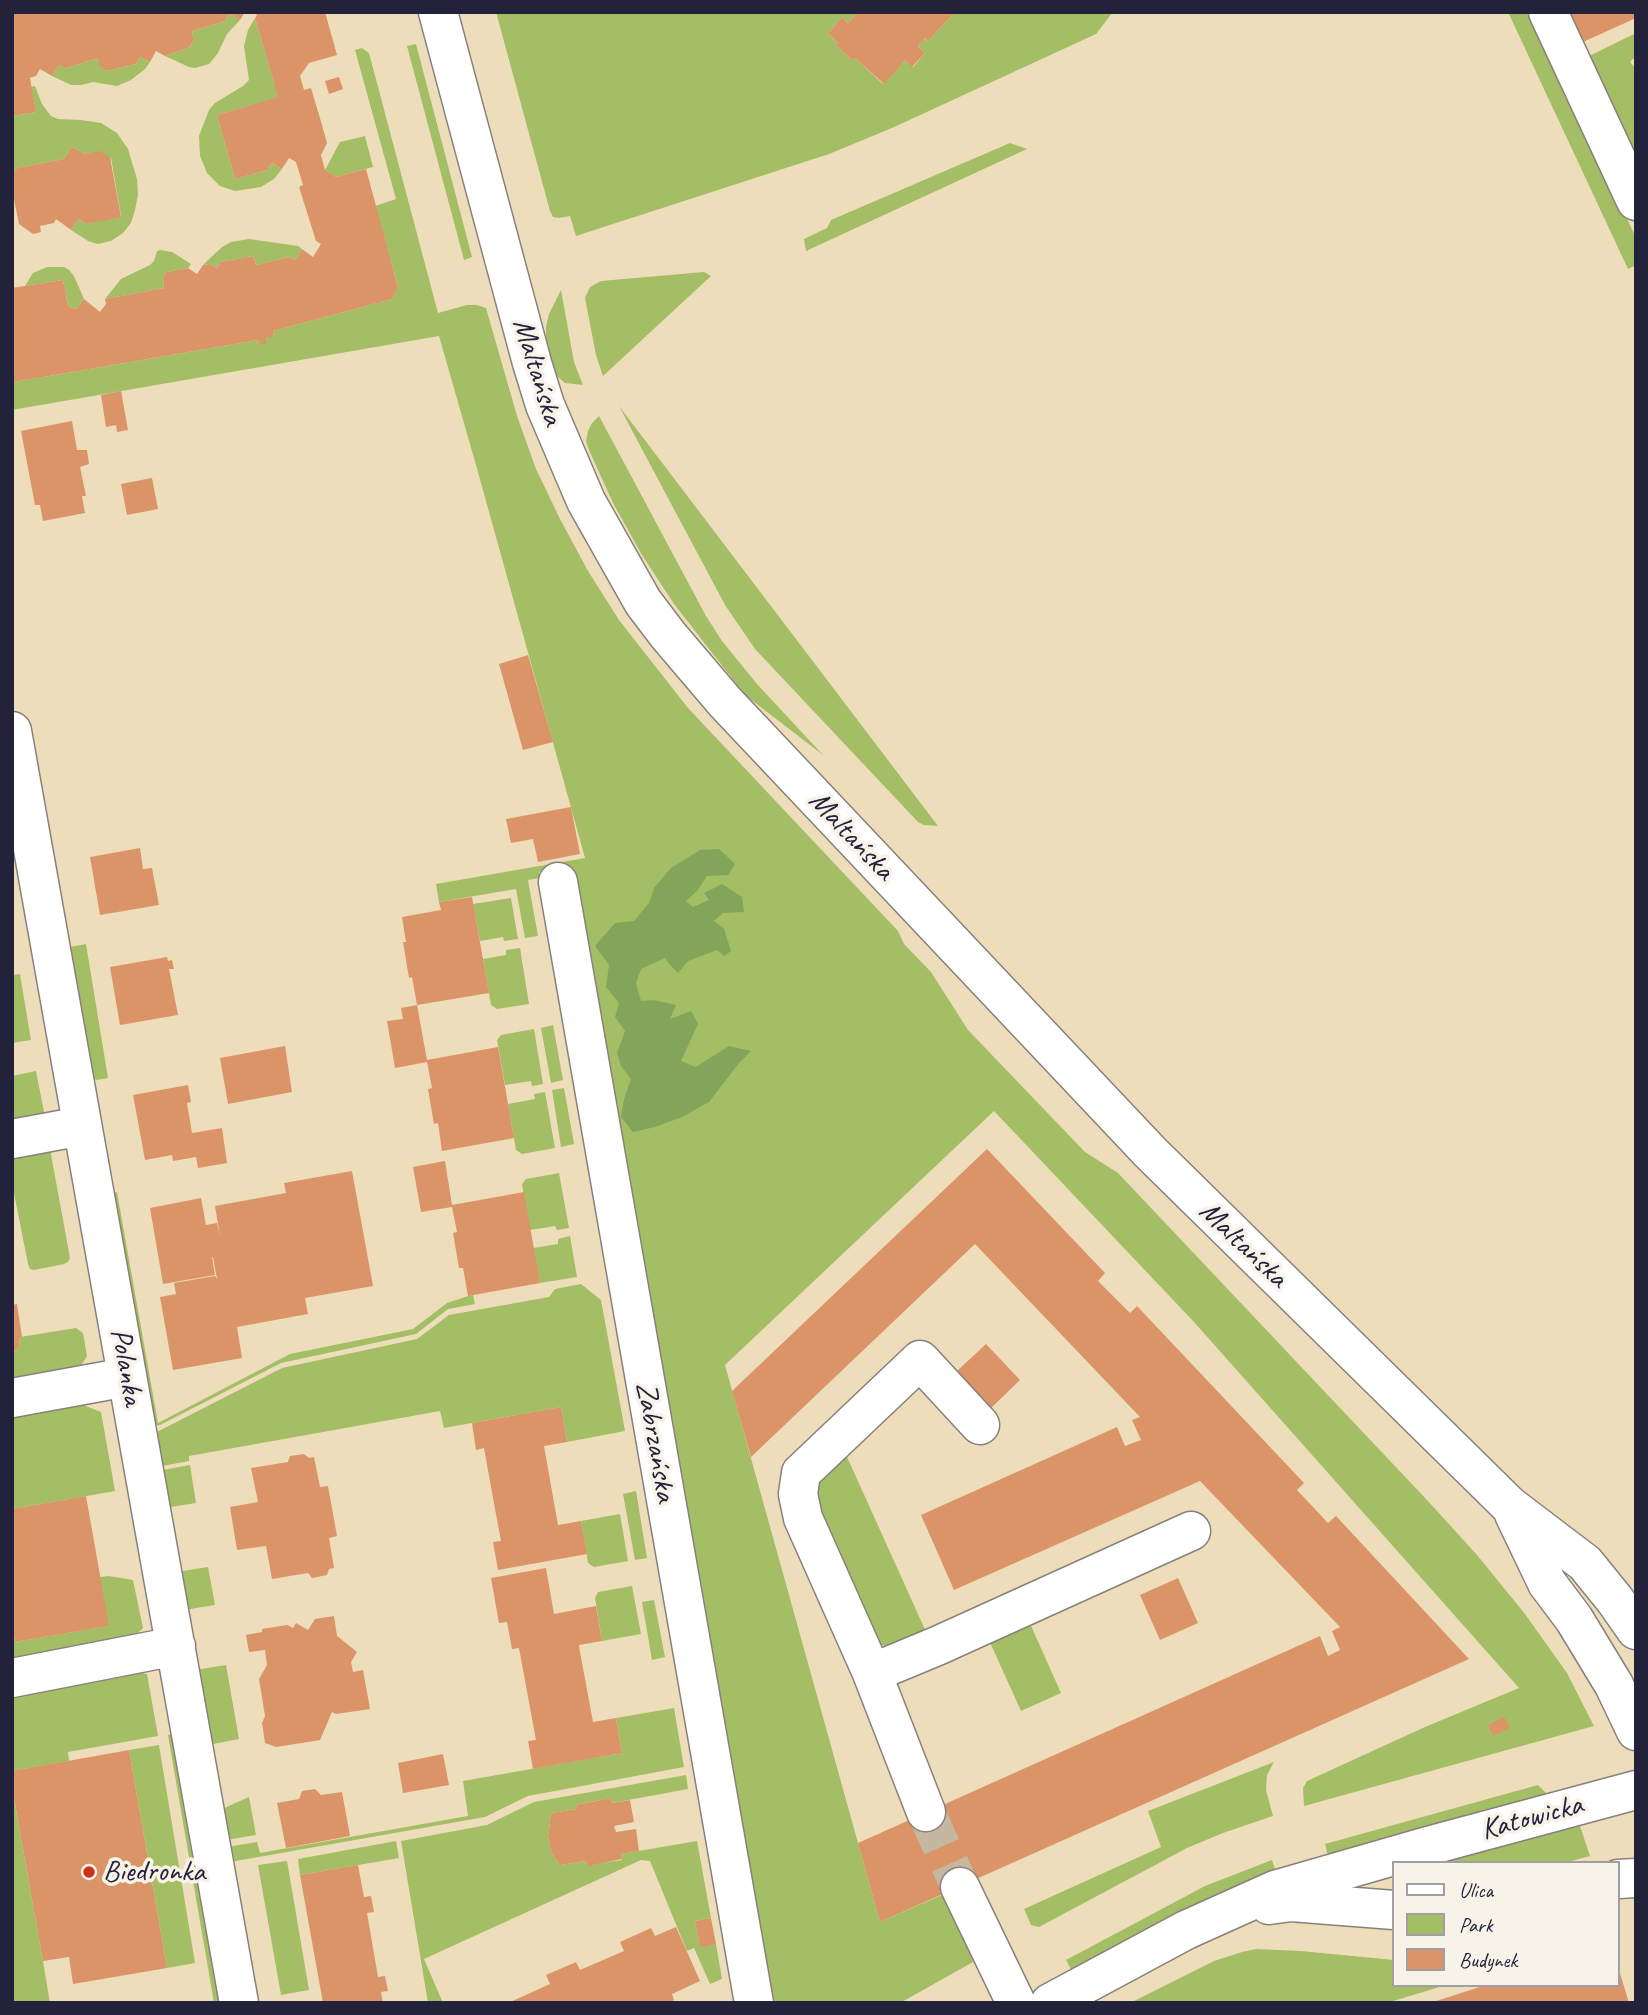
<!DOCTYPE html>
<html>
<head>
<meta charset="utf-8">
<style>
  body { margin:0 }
  #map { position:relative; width:1648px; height:2015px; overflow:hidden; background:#edb; font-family:Caveat,sans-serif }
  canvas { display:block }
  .frame { position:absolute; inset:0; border:14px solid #22223b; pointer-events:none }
  .legend { position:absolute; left:1392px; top:1861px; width:228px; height:126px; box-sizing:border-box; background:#f7f3e8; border:2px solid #a29fa3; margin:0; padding:9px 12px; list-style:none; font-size:21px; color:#22223b }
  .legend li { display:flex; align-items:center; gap:14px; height:35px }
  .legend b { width:35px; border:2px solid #a29fa3 }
</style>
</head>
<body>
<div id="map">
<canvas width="1648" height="2015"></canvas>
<div class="frame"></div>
<ul class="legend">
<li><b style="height:9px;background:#fff"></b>Ulica</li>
<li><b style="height:19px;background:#a4be65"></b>Park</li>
<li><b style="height:19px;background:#db9468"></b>Budynek</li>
</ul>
</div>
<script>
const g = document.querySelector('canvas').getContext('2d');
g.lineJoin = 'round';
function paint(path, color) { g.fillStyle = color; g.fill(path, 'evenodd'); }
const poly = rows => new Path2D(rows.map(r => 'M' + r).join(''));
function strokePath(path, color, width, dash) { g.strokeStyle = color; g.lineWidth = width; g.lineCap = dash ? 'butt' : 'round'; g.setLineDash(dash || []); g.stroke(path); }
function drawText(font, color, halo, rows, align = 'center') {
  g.font = font + ' Caveat,sans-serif'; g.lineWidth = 7; g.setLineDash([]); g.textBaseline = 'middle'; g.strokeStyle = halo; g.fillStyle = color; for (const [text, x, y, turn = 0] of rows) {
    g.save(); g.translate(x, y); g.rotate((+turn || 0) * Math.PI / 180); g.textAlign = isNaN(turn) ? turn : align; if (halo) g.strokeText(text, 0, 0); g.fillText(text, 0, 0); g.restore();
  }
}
const green = poly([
  [496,12,852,12,855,15,848,23,842,17,828,33,838,43,837,46,852,60,855,58,883,84,905,60,913,67,925,53,918,46,925,38,928,41,955,12,1113,12,1096,34,892,128,829,154,576,236,570,216,559,218,553,217,550,211],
  [1508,12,1531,12,1636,238,1636,265,1628,269],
  [229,13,240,20,227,34,218,53,209,64,195,68,189,67,165,56,190,47,194,39,192,31,225,21],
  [255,18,274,83,304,90,217,115,235,179,267,170,272,163,282,169,274,179,261,187,235,191,220,186,207,173,200,156,199,136,209,110,215,103,243,86,249,80,244,46,248,30],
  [1634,34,1636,37,1636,56,1630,62,1636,69,1636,157,1589,56],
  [416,44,472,257,464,260,407,46],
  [362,48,369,53,438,313,467,305,477,305,486,308,517,416,536,469,560,519,588,571,619,620,688,708,898,931,904,944,931,972,968,1030,1085,1152,1118,1173,1427,1500,1477,1555,1525,1614,1567,1673,1594,1726,1304,1806,1303,1788,1307,1781,1425,1727,1519,1688,1194,1322,994,1111,725,1365,880,1922,951,1891,973,1962,900,2003,769,2003,568,867,539,872,540,878,528,880,538,936,525,938,516,889,439,902,436,884,585,858,476,465,439,336,12,410,12,373,14,382,258,340,259,344,265,344,265,338,274,336,273,331,392,299,398,286,375,206,396,199,355,50],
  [140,57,150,62,145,69,131,80,117,86,93,82,81,85,71,85,52,76,59,65,66,68,98,58,100,66,108,71,136,64],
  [35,86,42,104,51,116,58,119,81,120,101,123,117,133,128,149,137,179,138,195,135,210,131,223,123,233,111,241,98,244,88,241,71,230,79,219,86,224,121,216,111,158,99,152,85,154,72,147,64,159,17,168,12,175,12,116,36,112,31,87],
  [365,136,373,167,336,177,325,170,340,142],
  [1010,143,1027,149,806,251,804,239,827,228,831,220],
  [249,239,298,246,302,249,295,260,289,257,256,265,253,256,221,262,217,268,210,264,203,265,222,247,231,242],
  [160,250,172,252,191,264,188,268,166,272,163,278,164,288,105,299,121,279,150,265,154,261,157,251],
  [47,267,64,267,69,270,74,276,84,299,76,309,68,306,63,280,25,286,33,273],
  [704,272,711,276,603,376,596,355,585,298,590,287,601,281],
  [561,290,574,362,583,385,565,383,558,377,552,369,546,342,546,327,549,314],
  [619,406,938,826,924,825,918,822,755,649,725,605],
  [599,416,706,616,722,641,757,684,823,755,745,695,674,604,642,555,613,503,589,450,586,441,588,431,592,423],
  [511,898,518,939,504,941,503,937,480,941,473,904],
  [86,944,108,1078,97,1080,87,1076,64,948],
  [520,948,529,1004,497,1009,491,1005,483,959,506,955,506,950],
  [20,974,31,1040,12,1043,12,975],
  [553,1025,563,1080,551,1083,541,1028],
  [534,1029,543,1084,532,1086,531,1081,505,1085,497,1040,501,1035],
  [36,1071,45,1117,12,1125,12,1076],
  [564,1088,574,1144,561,1147,552,1090],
  [545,1092,555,1148,522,1154,516,1150,508,1104,535,1099,534,1094],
  [50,1149,70,1258,68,1262,64,1264,34,1270,30,1269,28,1264,12,1183,12,1151],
  [559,1173,569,1228,557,1230,555,1226,530,1230,522,1184,526,1179],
  [117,1192,158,1423,290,1354,413,1329,447,1303,468,1296,473,1295,475,1304,448,1309,416,1334,281,1363,160,1425,149,1426,113,1193],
  [570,1236,577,1277,540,1283,533,1248,558,1244,558,1239],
  [581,1284,601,1300,625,1431,567,1442,561,1407,444,1428,440,1411,189,1456,189,1461,157,1467,151,1435,282,1368,417,1339,449,1315,549,1297,555,1289],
  [76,1328,83,1333,87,1356,76,1374,12,1387,12,1368,14,1367,12,1354,19,1347,20,1337],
  [76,1402,101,1412,115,1491,12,1509,12,1413],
  [843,1448,927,1634,889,1647,876,1643,811,1509,820,1470],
  [190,1465,196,1503,165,1508,157,1471],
  [636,1491,647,1558,635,1560,623,1494],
  [620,1514,628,1561,594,1567,588,1563,581,1521],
  [208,1567,215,1605,184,1610,176,1572],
  [109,1576,133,1580,143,1628,137,1634,131,1638,12,1662,12,1627,15,1642,108,1626,100,1577],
  [632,1586,641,1634,602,1641,595,1598,598,1592],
  [654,1600,665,1657,652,1660,642,1602],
  [1028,1619,1061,1693,1021,1711,988,1638],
  [226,1665,239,1739,208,1745,195,1670],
  [136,1672,147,1674,158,1736,68,1752,69,1761,12,1771,12,1693],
  [674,1708,684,1767,528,1796,485,1817,230,1862,227,1847,257,1842,260,1853,468,1816,463,1781,622,1753,616,1718],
  [173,1734,219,1998,216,2003,214,2003,168,1735],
  [159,1745,195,1963,167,1968,129,1750],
  [1274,1762,1267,1775,1266,1790,1273,1816,1223,1833,1187,1848,1039,1927,1031,1925,1024,1909,1161,1847,1148,1811],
  [686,1775,688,1789,612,1803,611,1798,576,1805,577,1809,551,1813,548,1837,551,1852,560,1865,586,1861,587,1865,622,1860,621,1854,697,1841,711,1918,695,1921,700,1946,716,1944,722,1979,710,1984,694,1948,687,1951,650,1861,641,1860,424,1959,443,2003,428,2003,401,1841,487,1825,534,1802],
  [1538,1785,1548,1795,1328,1856,1325,1844],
  [12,1787,43,1961,50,2003,12,2003],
  [249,1797,256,1835,226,1840,220,1810],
  [1580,1826,1590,1856,1564,1863,1432,1863,1569,1827],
  [396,1841,399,1858,300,1875,298,1859],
  [1272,1860,1276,1872,1226,1890,1072,1971,1066,1960,1205,1886],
  [287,1861,309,1990,281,1995,258,1865],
  [1256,1949,1301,1951,1394,1960,1394,1985,1446,1985,1387,2003,1130,2003,1214,1961,1242,1952]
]);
const forest = poly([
  [719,849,735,864,728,875,707,876,697,891,686,901,693,907,709,900,704,893,722,884,742,897,744,912,723,913,714,921,724,929,731,951,724,956,717,950,688,961,678,973,670,965,665,958,641,969,636,983,641,1001,654,1000,676,1005,670,1019,691,1011,698,1024,681,1061,696,1067,729,1046,751,1051,739,1063,709,1102,682,1117,655,1127,633,1132,621,1117,624,1099,631,1079,621,1066,617,1053,625,1031,615,1017,619,1003,606,987,609,965,595,946,615,923,634,921,649,903,654,888,671,868,700,850]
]);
const building = poly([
  [15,12,245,12,240,20,229,13,225,21,192,31,194,39,190,47,165,56,156,51,150,62,140,57,136,64,108,71,99,66,98,58,66,68,59,65,52,76,40,69,36,76,30,78,36,112,12,116,12,13],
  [253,12,325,12,337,55,309,63,300,76,304,90,311,88,322,125,327,143,321,155,325,170,336,177,366,169,398,287,392,299,273,331,274,337,265,338,266,344,259,344,258,340,14,382,12,288,63,280,68,306,76,309,84,299,100,312,106,304,105,299,164,288,163,278,166,272,188,268,197,274,203,265,210,264,217,268,221,262,253,256,256,265,289,257,295,260,302,249,313,257,321,244,316,241,299,187,303,185,296,162,289,158,282,169,272,163,267,170,235,179,217,115,278,97,255,18,257,15],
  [852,12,955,12,928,41,925,38,918,46,925,53,912,67,905,60,884,84,855,58,852,60,836,45,838,43,828,33,842,17,848,23,855,15],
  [1569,12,1636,12,1636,18,1583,42],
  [339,77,343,89,329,94,325,81],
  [72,147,85,154,99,151,110,157,121,217,86,224,79,219,71,230,56,219,54,223,40,226,41,232,33,234,19,224,12,190,12,175,17,168,64,159],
  [121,391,128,430,117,432,116,425,106,427,101,395],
  [72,421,77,450,87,450,89,464,80,467,86,496,82,496,85,513,43,521,40,505,35,505,21,431],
  [152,478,158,509,127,515,121,484],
  [528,655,553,742,523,750,499,664],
  [571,807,580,854,538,862,533,839,511,843,506,819],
  [140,848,143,869,152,868,159,905,100,915,90,857],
  [472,897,489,993,417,1005,412,977,409,978,403,942,406,942,402,917,441,910,439,902],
  [167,957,168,961,172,960,174,969,169,969,178,1015,120,1025,110,967],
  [417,1005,427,1060,498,1047,514,1138,442,1151,438,1123,434,1124,428,1089,432,1088,427,1062,395,1068,387,1021,403,1019,401,1008],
  [285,1046,292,1092,228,1104,220,1058],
  [188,1085,191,1102,187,1103,192,1133,222,1128,227,1163,198,1168,196,1157,173,1161,172,1155,145,1160,133,1095],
  [987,1149,1105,1273,1098,1281,1130,1313,1137,1306,1304,1483,1297,1490,1328,1523,1336,1516,1469,1659,880,1922,858,1843,1320,1636,1328,1656,1340,1650,1332,1631,1340,1627,1200,1481,954,1590,921,1515,1117,1427,1125,1446,1141,1440,1132,1420,1140,1417,975,1244,751,1457,732,1391],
  [445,1161,452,1205,524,1192,540,1283,468,1296,463,1268,459,1268,453,1233,457,1232,452,1207,421,1212,413,1167],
  [352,1171,373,1286,305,1298,308,1314,237,1327,242,1358,173,1370,160,1297,176,1294,174,1283,215,1276,217,1279,213,1257,212,1257,215,1275,163,1284,150,1208,201,1198,206,1225,217,1223,220,1237,215,1206,286,1193,284,1183],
  [17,1304,22,1337,20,1337,19,1347,12,1354,12,1305],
  [986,1344,1020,1380,990,1409,956,1372],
  [561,1407,567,1442,544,1446,558,1525,581,1521,587,1554,498,1570,493,1542,501,1541,493,1498,484,1448,476,1450,472,1423],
  [304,1454,309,1458,314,1457,320,1487,328,1486,337,1536,329,1538,334,1568,329,1569,327,1575,312,1578,308,1573,272,1579,266,1546,237,1550,230,1507,258,1502,251,1468,288,1462,290,1456],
  [86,1496,109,1626,15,1642,12,1627,12,1509],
  [546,1568,554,1614,596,1606,602,1641,579,1645,580,1652,593,1722,616,1718,622,1753,533,1769,528,1741,536,1740,519,1648,512,1649,507,1622,499,1623,491,1578],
  [1178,1578,1198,1623,1160,1640,1140,1595],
  [334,1616,337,1636,357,1652,351,1662,353,1672,363,1670,370,1709,336,1714,332,1712,320,1740,276,1747,265,1743,262,1723,265,1716,259,1679,267,1665,265,1650,249,1652,246,1635,262,1632,262,1629,287,1625,293,1628,296,1623,308,1630,315,1619],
  [1504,1717,1510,1728,1493,1736,1488,1725],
  [129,1750,167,1968,73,1984,69,1957,43,1961,12,1787,12,1771],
  [443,1754,449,1785,403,1793,398,1763],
  [315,1789,321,1795,342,1792,350,1836,286,1848,277,1803,299,1799,302,1791],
  [611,1798,612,1803,630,1800,634,1822,614,1826,616,1832,636,1829,639,1851,621,1854,622,1859,587,1866,586,1861,560,1865,551,1852,548,1837,551,1813,577,1809,576,1805],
  [358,1865,364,1897,371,1896,374,1912,367,1913,378,1977,385,1976,388,1991,381,1992,383,2003,323,2003,300,1875],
  [711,1918,716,1944,700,1947,695,1921],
  [676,1927,700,1981,672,1994,674,2000,669,2003,656,2003,656,2001,651,2003,508,2003,550,1984,546,1975,576,1962,580,1970,624,1951,620,1942,651,1928,655,1936],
  [1619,1970,1629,2003,1430,2003,1486,1985,1618,1985]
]);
const minorTunnel = poly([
  [926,1812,960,1887]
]);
const minor = poly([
  [438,12,532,363,545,405,586,501,643,602,668,635,725,702,1150,1152,1510,1506,1585,1563,1615,1600,1636,1630],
  [1548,12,1636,201],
  [12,731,239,2003],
  [558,882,754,2003],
  [12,1139,82,1126],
  [12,1398,127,1377],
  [1514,1514,1547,1583,1574,1619,1614,1685,1636,1731],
  [872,1673,937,1646,1191,1531],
  [12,1678,176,1646],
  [926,1812,872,1673,803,1518,798,1494,801,1473,920,1360,980,1425],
  [1618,1879,1636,1878],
  [960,1887,1016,2003],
  [1269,1905,1291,1902,1394,1910],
  [1050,2003,1186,1930,1275,1890,1428,1846,1636,1790]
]);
const markers = [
  [89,1872,7,"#c8321e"]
];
const streetNames = [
  ["Maltańska",537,372,73],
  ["Maltańska",851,836,47],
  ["Maltańska",1243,1245,44],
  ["Polanka",126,1367,80],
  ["Zabrzańska",655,1442,80],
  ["Katowicka",1532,1818,-15]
];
const poiNames = [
  ["Biedronka",103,1872]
];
paint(green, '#a4be65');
paint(forest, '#83a55a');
paint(building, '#db9468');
strokePath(minorTunnel, '#c5b8a1', 38, [38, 19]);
strokePath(minor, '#88807b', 41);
strokePath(minor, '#fff', 38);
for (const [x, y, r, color] of markers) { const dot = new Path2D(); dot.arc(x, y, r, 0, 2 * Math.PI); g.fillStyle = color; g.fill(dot); strokePath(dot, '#f7f3e8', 2.5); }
drawText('30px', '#22223b', '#f7f3e8', streetNames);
drawText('30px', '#22223b', '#f7f3e8', poiNames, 'left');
</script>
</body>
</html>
